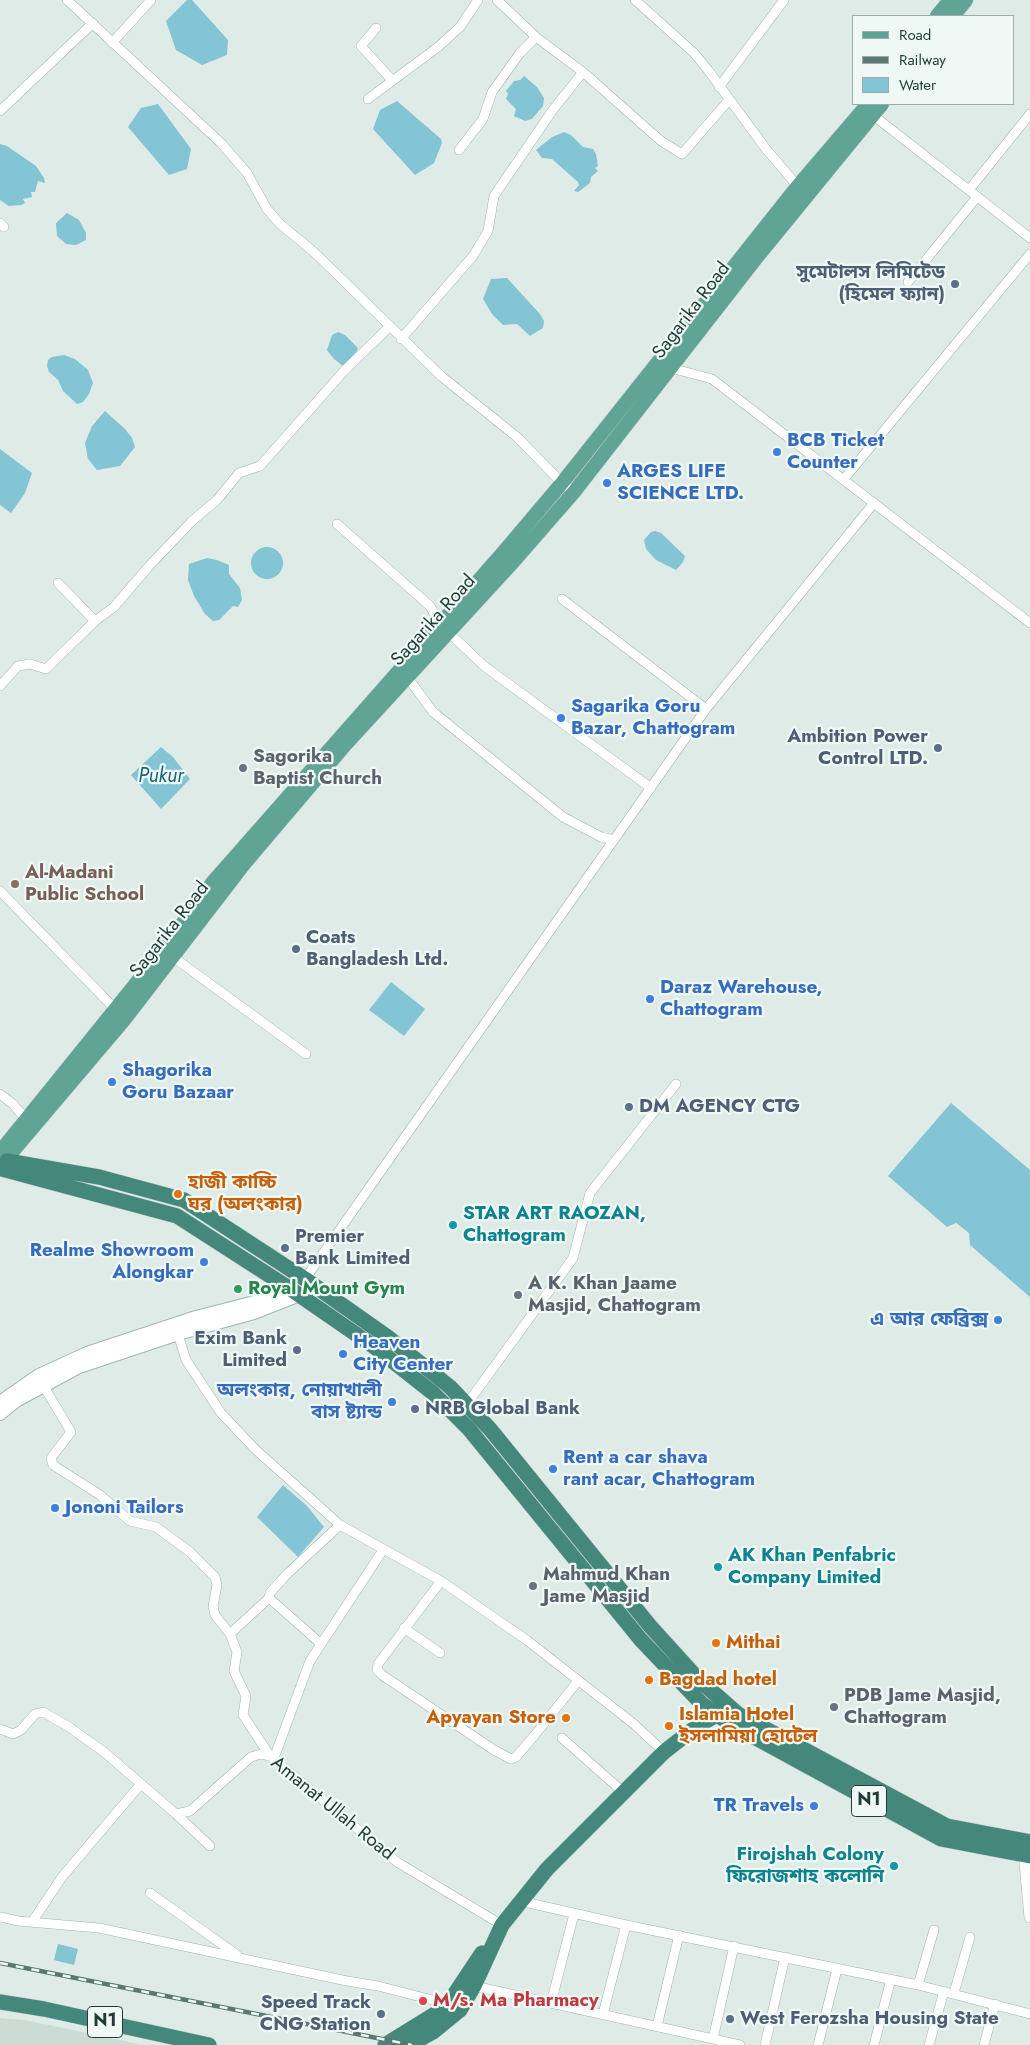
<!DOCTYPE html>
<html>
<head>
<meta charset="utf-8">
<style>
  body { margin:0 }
  #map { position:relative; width:1030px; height:2045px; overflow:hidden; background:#dfebe6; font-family:Jost,sans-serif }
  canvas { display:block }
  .legend { position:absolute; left:852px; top:15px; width:162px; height:90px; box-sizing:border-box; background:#eff8f4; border:1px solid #9cada8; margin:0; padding:6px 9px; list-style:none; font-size:15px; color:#1f3c36 }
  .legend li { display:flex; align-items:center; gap:10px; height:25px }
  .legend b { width:25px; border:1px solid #9cada8 }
</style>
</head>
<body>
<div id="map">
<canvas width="1030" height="2045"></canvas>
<ul class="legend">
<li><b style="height:6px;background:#60a496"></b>Road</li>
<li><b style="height:6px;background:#597871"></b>Railway</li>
<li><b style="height:14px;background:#83c4d5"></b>Water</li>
</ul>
</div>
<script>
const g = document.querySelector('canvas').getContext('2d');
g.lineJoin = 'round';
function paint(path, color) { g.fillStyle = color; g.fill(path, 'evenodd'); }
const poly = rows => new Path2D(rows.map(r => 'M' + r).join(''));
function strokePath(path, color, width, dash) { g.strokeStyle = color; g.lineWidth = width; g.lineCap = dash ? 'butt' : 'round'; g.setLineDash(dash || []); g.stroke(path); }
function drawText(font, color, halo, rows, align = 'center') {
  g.font = font + ' Jost,"Noto Sans Bengali",sans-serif'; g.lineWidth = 4.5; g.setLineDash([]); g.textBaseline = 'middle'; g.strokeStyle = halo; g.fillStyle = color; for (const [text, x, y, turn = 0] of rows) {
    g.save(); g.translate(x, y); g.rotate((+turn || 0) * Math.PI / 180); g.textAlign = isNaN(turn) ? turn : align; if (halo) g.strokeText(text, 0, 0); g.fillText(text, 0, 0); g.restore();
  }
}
const built = poly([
  [0,2018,25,2020,143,2045,0,2045]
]);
const water = poly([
  [187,0,192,0,228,40,227,55,202,65,176,50,166,21],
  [524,76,537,87,544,98,543,106,532,119,525,121,514,116,516,109,506,99,508,94,506,91,514,81,520,80],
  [397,101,441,139,442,143,434,163,415,175,373,129,380,110],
  [158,104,191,149,187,169,169,175,128,127,141,108],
  [564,132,571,135,583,147,593,149,596,154,598,166,595,168,598,171,591,177,590,183,578,192,574,191,579,185,578,182,552,159,542,158,536,150,552,137],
  [0,144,7,146,36,166,44,178,45,183,38,181,35,192,31,192,32,197,23,199,25,203,21,205,9,206,0,200],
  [67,213,79,220,86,233,86,240,76,245,66,244,57,236,56,223],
  [507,278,540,314,544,321,543,328,530,336,517,324,503,325,492,314,483,299,491,279],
  [338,332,345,335,358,348,355,356,343,366,334,359,327,350,332,335],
  [64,355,75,359,88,370,93,383,89,394,83,402,77,404,63,391,58,380,49,372,47,366,48,360,52,357],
  [105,411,125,429,132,438,135,447,120,466,97,470,88,459,85,443,92,426],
  [0,449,32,473,25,493,11,513,0,505],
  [655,531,661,533,685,556,683,562,676,570,656,560,646,549,644,540,651,532],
  '251 563a16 16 0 1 1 32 0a16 16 0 1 1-32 0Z',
  [207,558,217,560,229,565,229,574,240,588,242,600,238,607,233,606,219,620,213,621,205,614,194,596,188,580,189,564],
  [161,747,173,757,190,779,161,809,131,775],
  [391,982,425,1009,404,1036,369,1010],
  [951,1103,1030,1170,1030,1297,970,1245,969,1233,956,1223,947,1227,888,1176],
  [283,1485,307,1506,324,1527,298,1557,257,1517],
  [58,1944,78,1949,74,1965,54,1960]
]);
const minor = poly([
  [67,0,221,143,247,173,267,209,280,224,314,252,441,376,517,437,562,483,574,492],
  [497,0,536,37,583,72],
  [635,0,694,53,708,70,766,149,800,189],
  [376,28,361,46,392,80],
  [112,43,151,0],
  [719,87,784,0],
  [368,99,438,47,460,27,478,0],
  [0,111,93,23],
  [869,112,1030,238],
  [459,150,483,119,492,92,520,53,536,37],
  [969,190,1030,114],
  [0,223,4,227],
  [908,282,977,197],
  [401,339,473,256,488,231,494,196,552,111,583,72,661,141,682,154,729,100],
  [667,367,712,379,1030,623],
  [844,479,1030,254],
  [337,524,430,606,440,624,484,666,651,788],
  [562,599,706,709],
  [95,621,114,607,150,565,192,521,217,500,239,473,260,466,344,371,389,327],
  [408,678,433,712,563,817,601,837,614,840],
  [0,686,18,666,30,664,46,669,95,621,58,583],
  [0,891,118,1012],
  [173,957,306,1054],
  [0,1094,13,1104,29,1123],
  [305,1279,706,709,874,503],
  [178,1334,186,1360,221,1413,256,1450,320,1507,340,1525,441,1581,528,1641,634,1724,664,1752],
  [43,1385,71,1432,51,1458,53,1465,100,1495,130,1521,156,1527,190,1552,215,1577,217,1585,213,1606,215,1615,230,1634],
  [467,1404,573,1258,590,1193,676,1084],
  [441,1581,378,1664,377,1670,382,1675,494,1750,511,1759,516,1757,534,1736,578,1681],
  [269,1598,270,1593,286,1575,340,1525],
  [404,1628,440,1653],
  [0,1729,13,1734,21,1730,35,1714,43,1712,69,1727,104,1752,176,1814,190,1811,251,1757,261,1754,270,1756,397,1862,502,1925],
  [562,1738,623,1792],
  [270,1756,243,1715,246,1696,234,1671,237,1652,230,1634,269,1598,320,1643],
  [274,1758,310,1661,383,1550],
  [176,1814,210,1846],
  [150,1893,237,1955],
  [520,1901,626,1925,918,1985,1030,2014],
  [0,1917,18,1921,99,1928,347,1981,378,1986,448,2004],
  [32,1922,62,1877,140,1785],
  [918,1985,934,1930],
  [474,1986,740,2045],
  [954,1993,970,1937],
  [551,2003,574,1914],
  [603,2014,626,1925],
  [657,2026,679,1935],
  [713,2039,734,1946],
  [765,2045,785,1957],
  [818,2045,837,1969],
  [874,2045,891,1979],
  [929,2045,944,1991],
  [984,2045,995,2004]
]);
const tertiary = poly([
  [1027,1849,1025,1863,1030,1917]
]);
const secondary = poly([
  [0,1402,39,1375,87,1353,196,1317,278,1296],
  [0,1414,16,1401,79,1367,178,1334,254,1313,300,1295,313,1285]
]);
const primary = poly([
  [937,16,950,0],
  [953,16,966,0],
  [0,1152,164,949,213,882,502,554,562,483,797,187,868,104],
  [7,1158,124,1020,244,864,345,745,513,562,574,492,757,257,882,104]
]);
const trunk = poly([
  [7,1161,99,1177,184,1200,305,1279,389,1338,450,1387,490,1429,650,1626,699,1680,738,1714,947,1826,1030,1842],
  [2,1169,177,1216,292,1290,376,1348,433,1393,469,1429,641,1640,702,1704,732,1725,941,1839,1030,1856],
  [0,2002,44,2009,209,2045],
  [385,2045,440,2011,448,2004,482,1953],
  [409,2045,433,2032,460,2010,474,1986,502,1925,547,1869,664,1752,696,1727,723,1711]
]);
const rail = poly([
  [0,1963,412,2045]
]);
const markers = [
  [955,284,5,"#5c6f8a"],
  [777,452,5,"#3f7fe0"],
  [607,483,5,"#3f7fe0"],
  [561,718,5,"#3f7fe0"],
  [938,748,5,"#5c6f8a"],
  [243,768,5,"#6b7280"],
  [15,884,5,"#8d6e63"],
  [296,949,5,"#5c6f8a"],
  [650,999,5,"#3f7fe0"],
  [112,1082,5,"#3f7fe0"],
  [629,1107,5,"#5c6f8a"],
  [178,1194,5,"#e8710a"],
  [453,1225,5,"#0f9aa8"],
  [285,1248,5,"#5c6f8a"],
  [204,1262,5,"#3f7fe0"],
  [238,1289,5,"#2e9e5b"],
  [518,1295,5,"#6b7280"],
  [998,1320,5,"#3f7fe0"],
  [297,1350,5,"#5c6f8a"],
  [343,1354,5,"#3f7fe0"],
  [392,1402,5,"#3f7fe0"],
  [415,1409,5,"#5c6f8a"],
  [553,1469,5,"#3f7fe0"],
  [55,1508,5,"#3f7fe0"],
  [718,1567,5,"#0f9aa8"],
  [533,1586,5,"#6b7280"],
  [716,1643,5,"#e8710a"],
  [649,1680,5,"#e8710a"],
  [834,1707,5,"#6b7280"],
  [566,1718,5,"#e8710a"],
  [669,1726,5,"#e8710a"],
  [814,1806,5,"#3f7fe0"],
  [894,1866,5,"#0f9aa8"],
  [423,2001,5,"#e0444e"],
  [381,2014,5,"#5c6f8a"],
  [730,2019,5,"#5c6f8a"]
];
const shields = [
  [869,1801,35],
  [105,2022,35]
];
const shieldNames = [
  ["N1",869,1801],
  ["N1",105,2022]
];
const serviceNames = [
  ["সুমেটালস লিমিটেড",945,273,"right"],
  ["(হিমেল ফ্যান)",945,295,"right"],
  ["Ambition Power",928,737,"right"],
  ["Control LTD.",928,759,"right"],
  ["Coats",306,938],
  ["Bangladesh Ltd.",306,960],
  ["DM AGENCY CTG",639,1107],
  ["Premier",295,1237],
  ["Bank Limited",295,1259],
  ["Exim Bank",287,1339,"right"],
  ["Limited",287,1361,"right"],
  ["NRB Global Bank",425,1409],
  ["Speed Track",371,2003,"right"],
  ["CNG Station",371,2025,"right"],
  ["West Ferozsha Housing State",740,2019]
];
const streetNames = [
  ["Sagarika Road",692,311,-53],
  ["Sagarika Road",434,621,-48],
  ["Sagarika Road",170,930,-52],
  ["Amanat Ullah Road",332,1809,39]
];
const shopNames = [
  ["BCB Ticket",787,441],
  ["Counter",787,463],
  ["ARGES LIFE",617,472],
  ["SCIENCE LTD.",617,494],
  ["Sagarika Goru",571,707],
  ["Bazar, Chattogram",571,729],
  ["Daraz Warehouse,",660,988],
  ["Chattogram",660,1010],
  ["Shagorika",122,1071],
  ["Goru Bazaar",122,1093],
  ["Realme Showroom",194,1251,"right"],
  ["Alongkar",194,1273,"right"],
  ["এ আর ফেব্রিক্স",988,1320,"right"],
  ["Heaven",353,1343],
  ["City Center",353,1365],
  ["অলংকার, নোয়াখালী",382,1391,"right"],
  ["বাস ষ্ট্যান্ড",382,1413,"right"],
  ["Rent a car shava",563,1458],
  ["rant acar, Chattogram",563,1480],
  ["Jononi Tailors",65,1508],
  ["TR Travels",804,1806,"right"]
];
const worshipNames = [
  ["Sagorika",253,757],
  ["Baptist Church",253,779],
  ["A K. Khan Jaame",528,1284],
  ["Masjid, Chattogram",528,1306],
  ["Mahmud Khan",543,1575],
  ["Jame Masjid",543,1597],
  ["PDB Jame Masjid,",844,1696],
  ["Chattogram",844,1718]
];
const educationNames = [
  ["Al-Madani",25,873],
  ["Public School",25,895]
];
const foodNames = [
  ["হাজী কাচ্চি",188,1183],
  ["ঘর (অলংকার)",188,1205],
  ["Mithai",726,1643],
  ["Bagdad hotel",659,1680],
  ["Islamia Hotel",679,1715],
  ["ইসলামিয়া হোটেল",679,1737],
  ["Apyayan Store",556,1718,"right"]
];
const cultureNames = [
  ["STAR ART RAOZAN,",463,1214],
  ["Chattogram",463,1236],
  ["AK Khan Penfabric",728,1556],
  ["Company Limited",728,1578],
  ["Firojshah Colony",884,1855,"right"],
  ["ফিরোজশাহ কলোনি",884,1877,"right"]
];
const leisureNames = [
  ["Royal Mount Gym",248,1289]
];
const healthNames = [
  ["M/s. Ma Pharmacy",433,2001]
];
const waterNames = [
  ["Pukur",161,777]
];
paint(built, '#cddbd5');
paint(water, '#83c4d5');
strokePath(minor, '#a2b3ae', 10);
strokePath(tertiary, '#a2b3ae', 12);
strokePath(secondary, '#9db8af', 14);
strokePath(primary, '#c0c8c7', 15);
strokePath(trunk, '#c0c8c7', 16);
strokePath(minor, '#fff', 9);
strokePath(tertiary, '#fff', 11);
strokePath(secondary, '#fff', 12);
strokePath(primary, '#60a496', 14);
strokePath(trunk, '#44877b', 15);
strokePath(rail, '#597871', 4.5);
strokePath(rail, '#eff8f4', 2.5, [8]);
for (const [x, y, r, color] of markers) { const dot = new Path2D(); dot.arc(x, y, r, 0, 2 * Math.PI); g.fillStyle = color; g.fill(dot); strokePath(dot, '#eff8f4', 2); }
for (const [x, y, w] of shields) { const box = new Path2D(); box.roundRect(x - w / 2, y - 15.5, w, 31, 4); g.fillStyle = '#eff8f4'; g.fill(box); strokePath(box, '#1f3c36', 1); }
drawText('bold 18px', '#1f3c36', null, shieldNames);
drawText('bold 19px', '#4e5e75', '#eff8f4', serviceNames, 'left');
drawText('19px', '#1f3c36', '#eff8f4', streetNames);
drawText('bold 19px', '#366cbe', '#eff8f4', shopNames, 'left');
drawText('bold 19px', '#5b616d', '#eff8f4', worshipNames, 'left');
drawText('bold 19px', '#785e54', '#eff8f4', educationNames, 'left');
drawText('bold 19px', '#c56008', '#eff8f4', foodNames, 'left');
drawText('bold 19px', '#0d838f', '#eff8f4', cultureNames, 'left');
drawText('bold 19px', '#27864d', '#eff8f4', leisureNames, 'left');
drawText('bold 19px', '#be3a42', '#eff8f4', healthNames, 'left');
drawText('italic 20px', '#16667c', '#eff8f4', waterNames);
</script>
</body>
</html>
